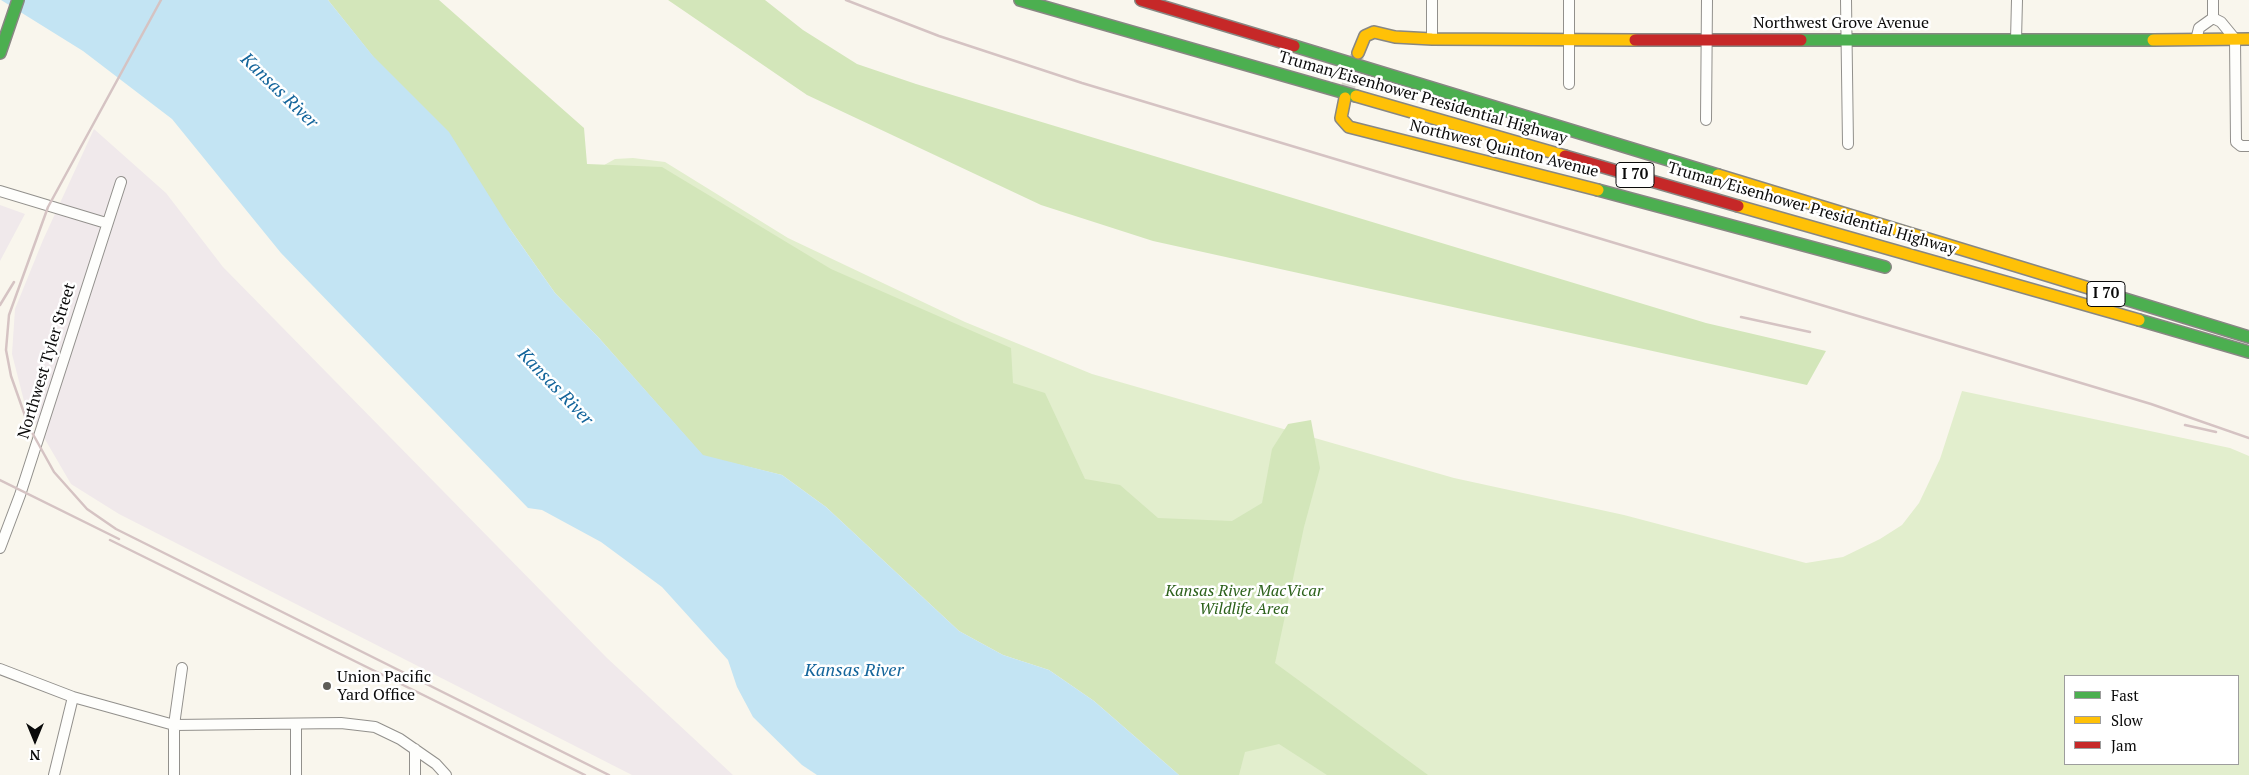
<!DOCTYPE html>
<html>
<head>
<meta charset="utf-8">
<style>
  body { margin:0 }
  #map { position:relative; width:2249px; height:775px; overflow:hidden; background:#f9f6ed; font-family:"PT Serif",serif }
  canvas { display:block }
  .legend { position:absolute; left:2064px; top:675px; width:175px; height:90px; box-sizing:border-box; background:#fff; border:1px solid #9d9d9d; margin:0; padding:6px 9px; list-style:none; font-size:15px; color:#0a0a0a }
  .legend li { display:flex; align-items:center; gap:10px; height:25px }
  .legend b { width:25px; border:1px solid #9d9d9d }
  .north { position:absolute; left:10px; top:715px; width:50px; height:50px; -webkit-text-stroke:4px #fff; paint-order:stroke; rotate:180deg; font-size:14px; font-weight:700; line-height:20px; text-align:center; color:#0a0a0a }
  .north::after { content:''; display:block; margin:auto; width:18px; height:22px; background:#0a0a0a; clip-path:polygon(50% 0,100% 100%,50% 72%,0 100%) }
</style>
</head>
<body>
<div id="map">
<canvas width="2249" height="775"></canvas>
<ul class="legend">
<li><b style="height:6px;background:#4caf50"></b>Fast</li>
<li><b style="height:6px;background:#ffc107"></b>Slow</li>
<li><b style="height:6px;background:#c62828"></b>Jam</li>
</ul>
<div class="north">N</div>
</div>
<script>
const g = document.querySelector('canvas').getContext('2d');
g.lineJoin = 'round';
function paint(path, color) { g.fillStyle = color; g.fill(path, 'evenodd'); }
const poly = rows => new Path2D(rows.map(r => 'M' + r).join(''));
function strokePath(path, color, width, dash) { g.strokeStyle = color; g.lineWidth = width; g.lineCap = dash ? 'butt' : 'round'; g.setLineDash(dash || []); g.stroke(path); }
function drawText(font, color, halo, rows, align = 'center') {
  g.font = font + ' "PT Serif",serif'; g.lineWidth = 5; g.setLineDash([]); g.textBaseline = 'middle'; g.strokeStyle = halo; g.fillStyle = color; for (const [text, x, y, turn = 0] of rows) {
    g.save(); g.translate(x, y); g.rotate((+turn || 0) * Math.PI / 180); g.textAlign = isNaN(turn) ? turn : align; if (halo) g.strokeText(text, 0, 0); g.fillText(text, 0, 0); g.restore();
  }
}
const industrial = poly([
  [94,129,166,193,223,267,607,658,733,775,632,775,119,514,71,484,25,405,12,354,15,309,43,240],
  [0,205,25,214,0,261]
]);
const green = poly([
  [633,158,665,162,788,238,965,322,1092,374,1454,478,1624,515,1806,563,1843,557,1880,539,1902,525,1919,503,1940,459,1962,391,2230,448,2249,456,2249,775,1179,775,588,174,615,159],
  [2065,676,2238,676,2238,764,2065,764]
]);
const forest = poly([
  [328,0,439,0,584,128,587,164,662,167,831,269,1011,348,1013,383,1045,393,1085,479,1120,485,1158,518,1232,521,1262,503,1272,449,1288,424,1311,420,1320,468,1304,527,1275,663,1428,775,1327,775,1279,744,1245,752,1239,775,1179,775,1094,701,1049,670,1003,655,959,631,826,507,782,475,703,456,599,338,555,293,510,229],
  [668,0,765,0,803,30,857,64,916,84,1706,323,1826,351,1807,385,1153,241,1041,205,807,95]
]);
const water = poly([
  [1,0,328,0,373,56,449,132,510,229,555,293,599,338,703,455,782,475,826,507,959,631,1003,655,1049,670,1094,701,1179,775,817,775,802,765,753,717,737,687,728,660,662,587,601,542,542,510,528,508,281,253,172,119,83,51]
]);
const secondaryTunnel = poly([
  [1345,98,1357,56]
]);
const street = poly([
  [1569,0,1569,84],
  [1846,0,1848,144],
  [2213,18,2221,22,2235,39,2236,142,2241,146,2249,146],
  [1432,39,1432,0],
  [2016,40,2017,0],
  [2196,40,2199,28,2213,18,2213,0],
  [1706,120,1707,0],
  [0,191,106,223],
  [0,548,20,495,121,182],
  [0,669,73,697,174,725,341,723,375,727,400,739,436,764,446,775],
  [415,749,415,775],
  [54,775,73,697],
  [174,775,174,725,182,668],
  [296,775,296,724]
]);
const fast = poly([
  [1020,0,1356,96],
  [1801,40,2153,40],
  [1294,46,1718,175],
  [0,53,18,0],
  [1598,190,1885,267],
  [2115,296,2249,337],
  [2139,320,2249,352]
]);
const slow = poly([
  [2153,40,2249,39],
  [1358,53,1365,36,1374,32,1395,37,1432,39,1635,40],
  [1356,96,1565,156],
  [1345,98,1341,118,1349,127,1598,190],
  [1718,175,2115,296],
  [1738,206,2139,320]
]);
const jam = poly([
  [1141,0,1294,46],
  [1635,40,1801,40],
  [1565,156,1738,206]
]);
const rail = poly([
  [161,0,48,207,9,315,6,350,11,376,29,427,54,472,87,509,116,529,609,775],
  [846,0,939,36,1082,83,2151,404,2249,438],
  [0,305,14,282],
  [1741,317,1810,332],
  [2185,425,2216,432],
  [0,480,119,539],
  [110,540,585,775]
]);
const markers = [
  [327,686,5,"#5e5d59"]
];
const shields = [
  [1635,175,38],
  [2106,294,38]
];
const shieldNames = [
  ["I 70",1635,175],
  ["I 70",2106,294]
];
const streetNames = [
  ["Northwest Grove Avenue",1841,23],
  ["Truman/Eisenhower Presidential Highway",1423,98,16],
  ["Northwest Quinton Avenue",1504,149,14],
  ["Truman/Eisenhower Presidential Highway",1812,209,16],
  ["Northwest Tyler Street",47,361,-73]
];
const parkNames = [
  ["Kansas River MacVicar",1244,591],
  ["Wildlife Area",1244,609]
];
const poiNames = [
  ["Union Pacific",337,677],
  ["Yard Office",337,695]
];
const waterNames = [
  ["Kansas River",279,91,44],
  ["Kansas River",555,387,46],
  ["Kansas River",854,671]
];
paint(industrial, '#f0e9eb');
paint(green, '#e2eecd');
paint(forest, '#d3e6ba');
paint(water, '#c3e4f3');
strokePath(secondaryTunnel, '#d5d3cb', 14, [14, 7]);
strokePath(street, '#92908c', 12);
strokePath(fast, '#888783', 14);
strokePath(slow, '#888783', 14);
strokePath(jam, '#888783', 14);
strokePath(street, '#fefefc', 10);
strokePath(fast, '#4caf50', 11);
strokePath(slow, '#ffc107', 11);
strokePath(jam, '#c62828', 11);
strokePath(rail, '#d5c3c3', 2.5);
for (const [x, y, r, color] of markers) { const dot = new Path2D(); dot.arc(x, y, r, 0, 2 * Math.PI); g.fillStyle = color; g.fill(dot); strokePath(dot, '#fff', 2); }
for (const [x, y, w] of shields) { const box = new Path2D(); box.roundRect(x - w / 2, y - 12.5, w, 25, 4); g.fillStyle = '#fff'; g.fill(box); strokePath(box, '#0a0a0a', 1); }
drawText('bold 15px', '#0a0a0a', null, shieldNames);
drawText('16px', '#0a0a0a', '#fff', streetNames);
drawText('italic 16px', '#2c611b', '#fff', parkNames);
drawText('16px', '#0a0a0a', '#fff', poiNames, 'left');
drawText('italic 18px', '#14659b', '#fff', waterNames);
</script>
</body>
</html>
